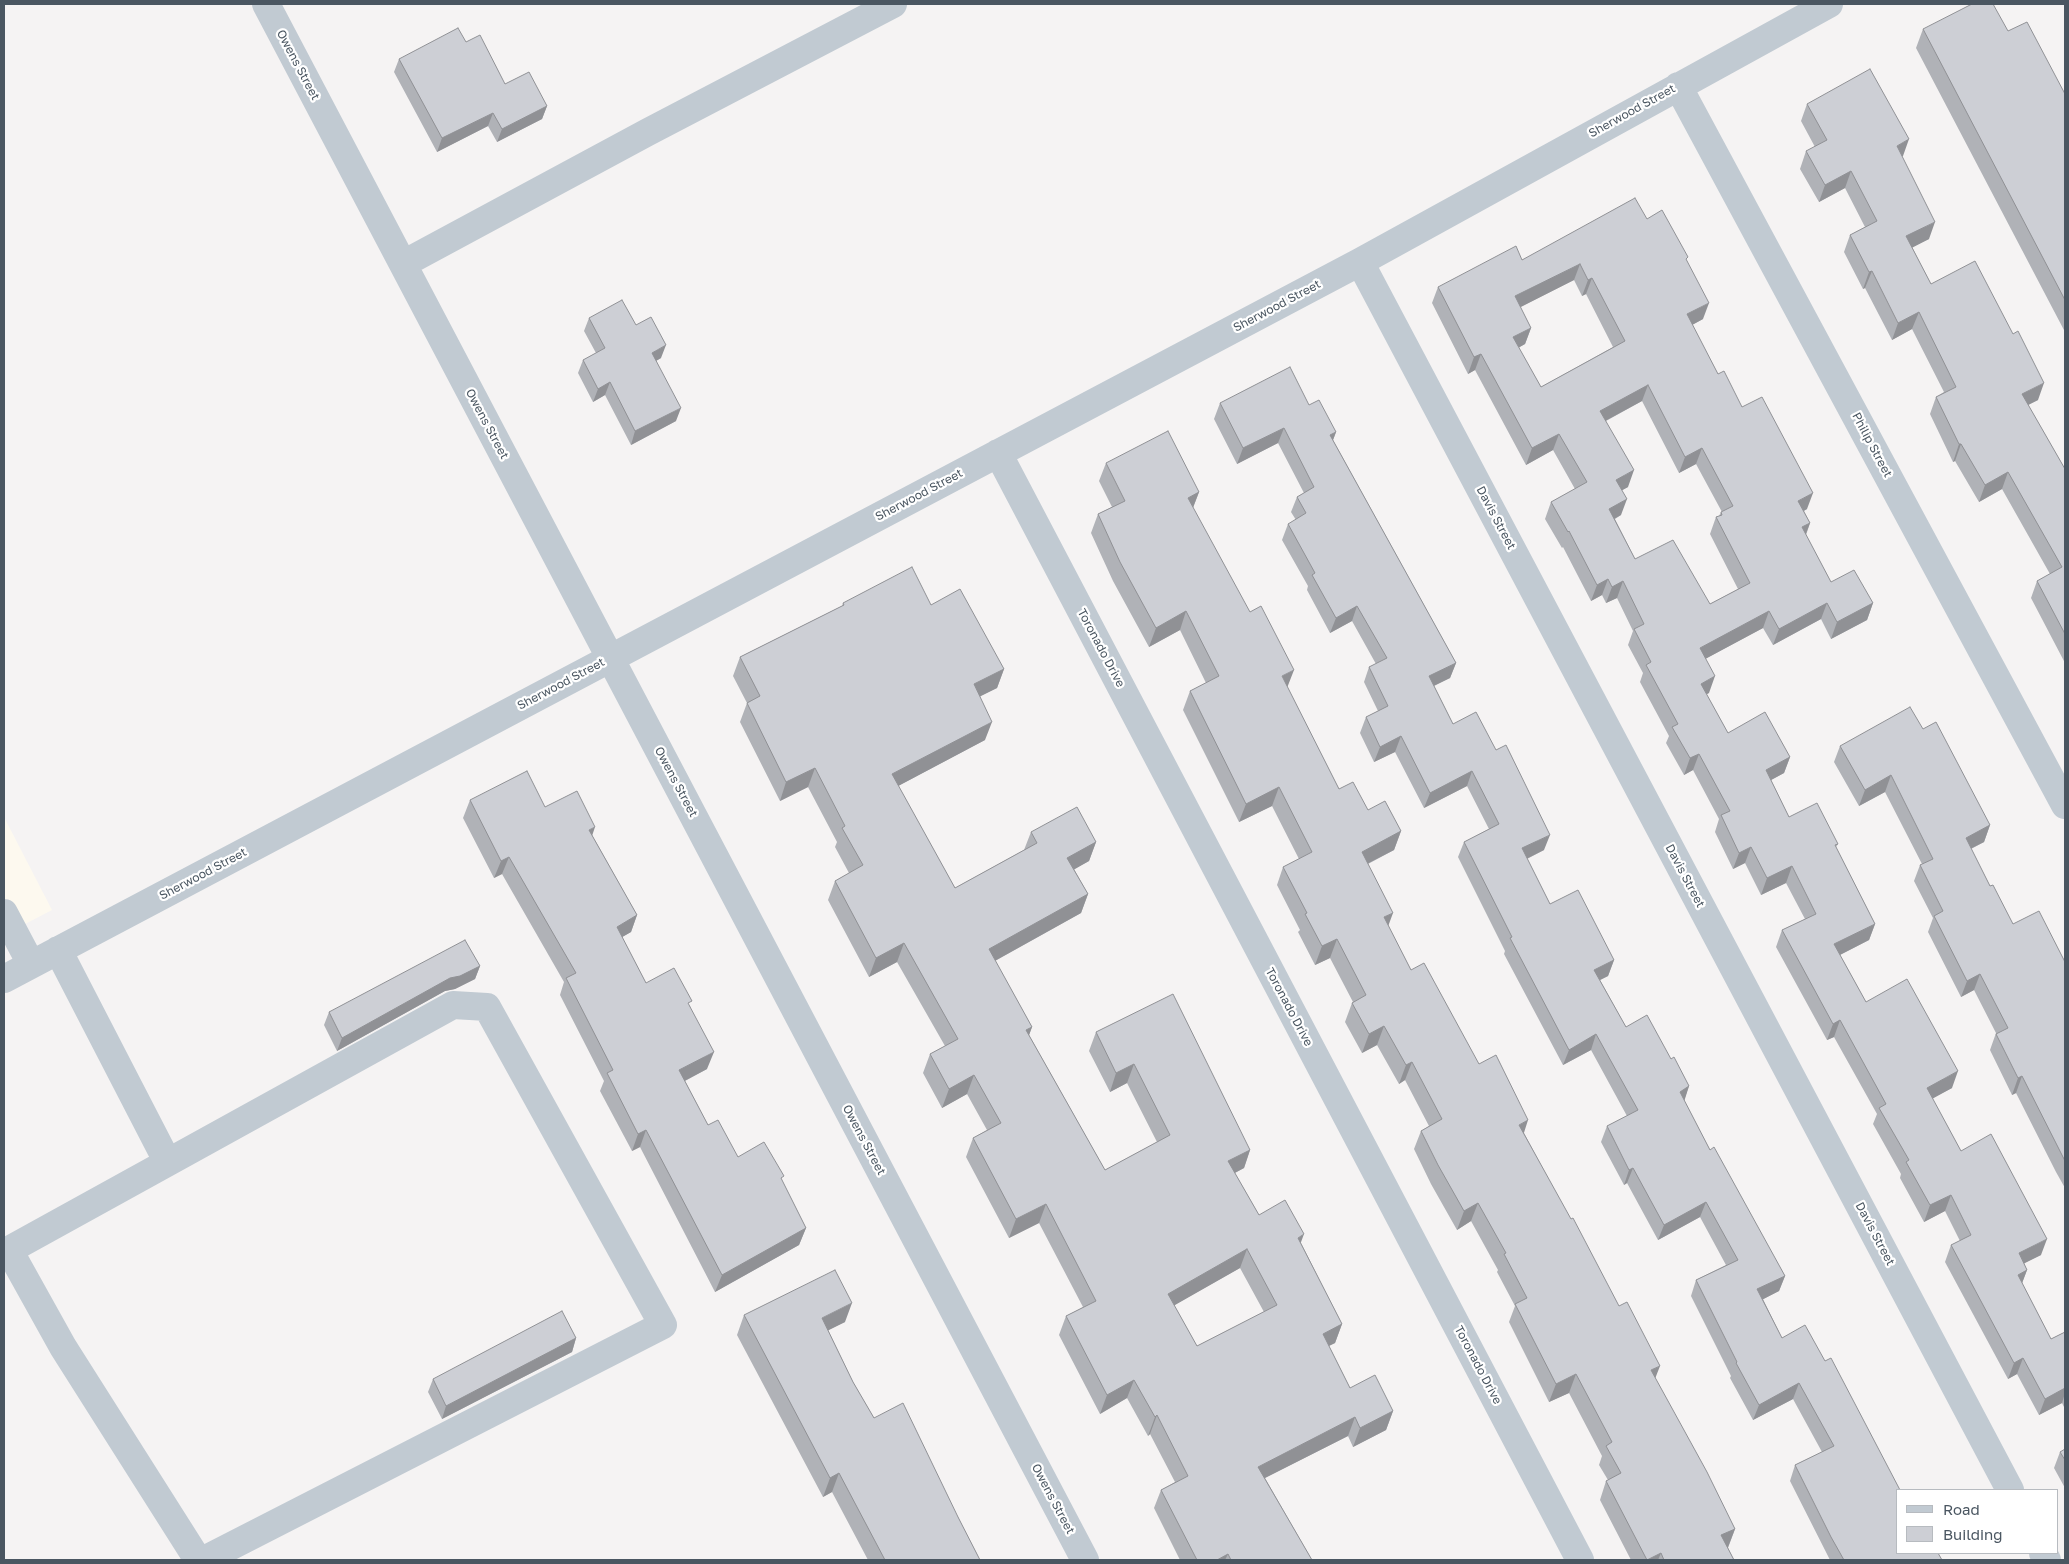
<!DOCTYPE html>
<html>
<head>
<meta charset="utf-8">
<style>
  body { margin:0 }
  #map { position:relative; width:2069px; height:1564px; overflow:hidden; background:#f5f3f3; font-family:"Golos Text",sans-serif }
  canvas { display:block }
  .frame { position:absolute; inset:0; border:5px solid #4a5661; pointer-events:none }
  .legend { position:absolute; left:1896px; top:1489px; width:162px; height:65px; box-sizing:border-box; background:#fff; border:1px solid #b7bbc0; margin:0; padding:6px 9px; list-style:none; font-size:15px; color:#4a5661 }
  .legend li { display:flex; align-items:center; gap:10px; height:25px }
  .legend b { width:25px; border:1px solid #b7bbc0 }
</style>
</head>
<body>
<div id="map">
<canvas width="2069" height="1564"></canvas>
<div class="frame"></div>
<ul class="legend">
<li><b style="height:6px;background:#c1cad2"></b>Road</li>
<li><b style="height:14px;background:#cdcfd5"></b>Building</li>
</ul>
</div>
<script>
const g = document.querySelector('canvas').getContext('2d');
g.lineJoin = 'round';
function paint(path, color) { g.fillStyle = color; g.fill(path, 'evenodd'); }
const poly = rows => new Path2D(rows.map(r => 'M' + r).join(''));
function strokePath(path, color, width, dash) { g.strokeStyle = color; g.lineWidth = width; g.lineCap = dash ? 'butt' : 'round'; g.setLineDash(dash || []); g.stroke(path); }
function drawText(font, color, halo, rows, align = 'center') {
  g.font = font + ' "Golos Text",sans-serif'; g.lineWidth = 4.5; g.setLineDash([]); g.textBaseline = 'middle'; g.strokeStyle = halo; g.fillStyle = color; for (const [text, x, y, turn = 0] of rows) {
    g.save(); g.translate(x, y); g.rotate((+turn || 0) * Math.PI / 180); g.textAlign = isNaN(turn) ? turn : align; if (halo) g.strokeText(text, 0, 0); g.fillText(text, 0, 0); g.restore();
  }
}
const commercial = poly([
  [4,817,52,910,4,935]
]);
const minor = poly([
  [266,4,1085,1560],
  [1678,86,2065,805],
  [1360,262,2010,1490],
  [403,264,648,132,893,4],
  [998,453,1580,1560],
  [4,913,31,964],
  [58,950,167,1161],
  [4,979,1360,262,1829,4],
  [2043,1553,2047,1560],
  [198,1560,63,1347,9,1250,453,1005,487,1007,663,1325,204,1560]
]);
const wall = poly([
  [1923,29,2008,31,2065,94,2065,332,1916,48],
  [466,42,505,84,547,106,542,119,497,142,488,126,437,152,394,72,399,59],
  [1807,104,1903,156,1902,156,1929,239,1912,247,1931,284,2038,400,2028,405,2065,469,2065,663,2031,598,2037,581,2050,574,2002,489,1979,502,1955,461,1953,462,1930,414,1936,397,1944,392,1912,329,1892,340,1865,288,1863,289,1844,252,1850,235,1865,227,1845,188,1819,202,1800,169,1806,151,1815,147,1801,121],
  [1647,219,1687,261,1703,319,1692,325,1718,374,1742,407,1807,509,1804,511,1810,523,1806,535,1831,582,1873,603,1867,620,1831,639,1821,619,1773,645,1763,628,1705,659,1709,693,1706,694,1728,733,1790,757,1784,773,1771,780,1789,817,1838,844,1836,847,1875,924,1869,940,1840,955,1866,1002,1952,1088,1932,1098,1961,1151,2041,1255,2024,1263,2027,1270,2022,1283,2051,1339,2065,1332,2065,1409,2062,1403,2039,1415,2017,1374,2008,1379,1945,1262,1951,1245,1960,1241,1945,1211,1924,1222,1900,1178,1901,1174,1873,1124,1877,1114,1834,1037,1827,1040,1776,947,1782,930,1805,919,1786,883,1761,895,1745,863,1733,869,1715,832,1719,819,1693,770,1684,775,1666,743,1669,736,1640,682,1643,673,1628,645,1633,631,1617,598,1606,603,1602,595,1591,601,1563,547,1562,548,1545,519,1551,502,1575,489,1553,450,1526,465,1475,370,1468,374,1432,303,1438,287],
  [1574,280,1582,296,1586,294,1613,347,1541,387,1518,348,1525,344,1531,328,1520,307],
  [1642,401,1679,473,1696,464,1722,512,1721,512,1719,516,1716,517,1710,534,1738,589,1710,604,1635,559,1615,519,1621,515,1622,490,1628,487,1606,421],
  [589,318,636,325,661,358,656,361,676,421,631,445,605,395,593,402,578,373,583,360,596,353,584,331],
  [1220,403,1309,405,1336,432,1333,440,1456,663,1450,678,1434,686,1453,724,1544,850,1527,859,1550,904,1614,960,1608,976,1600,980,1626,1027,1671,1059,1689,1086,1684,1100,1710,1150,1785,1276,1779,1291,1763,1299,1782,1338,1825,1361,1898,1490,1942,1560,1830,1560,1790,1481,1795,1465,1822,1452,1793,1399,1753,1420,1730,1378,1731,1376,1691,1296,1696,1280,1726,1265,1700,1217,1658,1240,1627,1183,1624,1185,1601,1142,1607,1126,1627,1116,1591,1050,1563,1065,1504,954,1505,951,1458,857,1464,842,1489,829,1467,786,1424,808,1395,752,1374,762,1360,733,1366,717,1378,711,1364,682,1369,667,1376,664,1352,621,1330,633,1307,590,1308,586,1282,540,1288,524,1296,520,1291,512,1297,497,1304,493,1278,443,1237,464,1214,419],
  [1106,463,1199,492,1193,508,1287,687,1339,789,1368,810,1401,831,1394,850,1368,864,1388,926,1411,970,1479,1064,1524,1133,1655,1378,1735,1529,1728,1548,1734,1560,1631,1560,1600,1500,1606,1481,1608,1480,1599,1465,1602,1456,1569,1393,1549,1402,1509,1322,1515,1306,1497,1272,1498,1270,1471,1221,1457,1230,1431,1184,1414,1149,1421,1131,1429,1126,1405,1080,1399,1084,1377,1045,1362,1053,1345,1022,1352,1003,1353,1002,1330,958,1315,965,1298,932,1300,930,1277,885,1283,867,1299,859,1272,806,1239,822,1183,710,1190,691,1206,683,1180,630,1149,647,1113,581,1091,533,1098,514,1112,507,1099,481],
  [843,603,931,605,1004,669,997,688,980,696,985,740,898,786,955,888,1024,850,1031,832,1096,842,1089,861,1074,869,1088,894,1081,913,995,961,1032,1027,1029,1035,1105,1170,1157,1142,1127,1083,1110,1092,1089,1051,1096,1032,1250,1150,1244,1168,1235,1173,1259,1215,1301,1243,1342,1324,1335,1343,1329,1346,1350,1388,1393,1411,1386,1430,1353,1447,1348,1436,1265,1478,1312,1560,1180,1560,1154,1508,1161,1490,1175,1482,1150,1434,1148,1436,1127,1398,1100,1414,1059,1335,1066,1316,1083,1307,1039,1223,1009,1238,966,1157,973,1138,987,1130,967,1094,942,1108,923,1073,930,1054,945,1046,897,962,869,977,828,900,835,881,849,873,835,847,837,842,808,787,780,801,740,722,747,703,733,676,740,657,842,606],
  [1240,1268,1264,1312,1197,1346,1174,1305],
  [1923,729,1990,825,1984,842,1971,849,1990,886,2013,924,2065,962,2065,1188,2056,1172,2016,1093,2012,1095,1990,1050,1996,1033,1974,990,1961,997,1928,932,1933,918,1914,881,1920,865,1922,864,1885,792,1859,806,1834,762,1840,746],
  [470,800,545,807,592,835,637,915,631,932,622,937,646,983,690,1006,707,1069,685,1081,708,1125,738,1157,782,1181,806,1228,799,1245,715,1292,640,1147,632,1151,600,1091,604,1081,560,995,564,982,502,874,494,878,463,818],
  [480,966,475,979,455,989,445,991,337,1051,324,1025,329,1012],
  [744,1315,845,1322,828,1330,853,1382,874,1418,958,1517,980,1560,868,1560,832,1492,823,1497,737,1335],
  [576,1338,572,1352,442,1419,428,1392,433,1379],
  [2065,1449,2065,1488,2054,1468,2060,1452]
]);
const shadedWall = poly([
  [547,106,542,119,497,142,502,129],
  [493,113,488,126,437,152,442,138],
  [1909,139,1903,156,1890,163,1897,146],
  [1851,171,1845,188,1819,202,1825,185],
  [1935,222,1929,239,1900,254,1906,236],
  [1580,264,1574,280,1509,313,1515,296],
  [1872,271,1865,288,1863,289,1869,272],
  [1592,278,1586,294,1582,296,1588,280],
  [1709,303,1703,319,1681,331,1687,314],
  [1919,312,1912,329,1892,340,1898,323],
  [1531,328,1525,344,1507,354,1513,337],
  [666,345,661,358,647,366,652,353],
  [1481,354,1475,370,1468,374,1474,357],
  [610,382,605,395,593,402,598,389],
  [2044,383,2038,400,2016,411,2022,394],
  [1648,385,1642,401,1594,427,1600,411],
  [681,408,676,421,631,445,635,431],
  [1284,428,1278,443,1237,464,1243,448],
  [1336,432,1330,448,1330,435],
  [1559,434,1553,450,1526,465,1532,448],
  [1959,444,1961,444,1955,461,1953,462],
  [1702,448,1696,464,1679,473,1685,457],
  [1634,470,1628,487,1610,497,1616,480],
  [2008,472,2002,489,1979,502,1985,485],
  [1199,492,1192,510,1188,498],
  [1813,493,1807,509,1792,517,1798,501],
  [1627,499,1621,515,1603,525,1609,509],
  [1810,523,1804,539,1802,527],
  [1608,579,1602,595,1591,601,1597,585],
  [1623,581,1617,598,1606,603,1612,587],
  [1827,603,1821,619,1773,645,1779,629],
  [1873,603,1867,620,1831,639,1837,622],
  [1357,606,1352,621,1330,633,1336,618],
  [1186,611,1180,630,1149,647,1156,628],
  [1769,611,1763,628,1694,665,1700,648],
  [1456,663,1450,678,1423,691,1429,676],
  [1004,669,997,688,967,703,974,684],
  [1294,670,1287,688,1282,676],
  [1715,676,1709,693,1695,700,1701,684],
  [992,722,985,740,885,793,892,774],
  [1401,736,1395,752,1374,762,1380,747],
  [1699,754,1693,770,1684,775,1690,758],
  [1790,757,1784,773,1760,786,1766,770],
  [815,768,808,787,780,801,786,782],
  [1472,771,1467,786,1424,808,1430,793],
  [1891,775,1885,792,1859,806,1865,790],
  [1279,787,1272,806,1239,822,1246,804],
  [1990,825,1984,842,1960,854,1966,838],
  [595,827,589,845,589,830],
  [1401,831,1394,850,1355,870,1362,852],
  [1550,835,1544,850,1516,864,1522,848],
  [1096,842,1089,861,1061,877,1067,858],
  [1751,847,1745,863,1733,869,1739,853],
  [509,857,502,874,494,878,501,861],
  [1792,866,1786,883,1761,895,1767,878],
  [1088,894,1081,913,982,968,989,949],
  [1393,913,1386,932,1384,917],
  [637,915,631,932,610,944,617,927],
  [1875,924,1869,940,1828,961,1834,944],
  [1337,939,1330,958,1315,965,1322,946],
  [904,943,897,962,869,977,876,958],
  [1614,960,1608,976,1588,986,1594,970],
  [480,966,475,979,455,989,445,991,337,1051,342,1038,450,978],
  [1980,974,1974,990,1961,997,1967,981],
  [1840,1020,1834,1037,1827,1040,1833,1024],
  [1384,1026,1377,1045,1362,1053,1369,1034],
  [1032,1027,1025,1046,1026,1030],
  [1596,1034,1591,1050,1563,1065,1569,1050],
  [714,1052,707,1069,673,1087,679,1070],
  [1412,1062,1405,1080,1399,1084,1406,1065],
  [1134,1064,1127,1083,1110,1092,1116,1073],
  [1958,1071,1952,1088,1921,1105,1927,1088],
  [974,1075,967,1094,942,1108,949,1089],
  [2022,1076,2016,1093,2012,1095,2018,1078],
  [1689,1086,1684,1102,1680,1092],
  [1528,1120,1522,1139,1519,1125],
  [646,1130,640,1147,632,1151,638,1134],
  [1250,1150,1244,1168,1221,1180,1228,1161],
  [1633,1168,1627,1183,1624,1185,1629,1170],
  [1951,1195,1945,1211,1924,1222,1930,1205],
  [1706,1202,1700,1217,1658,1240,1664,1225],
  [1478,1203,1471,1221,1457,1230,1464,1211],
  [1046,1204,1039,1223,1009,1238,1016,1219],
  [806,1228,799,1245,715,1292,722,1275],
  [1304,1234,1297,1253,1298,1238],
  [2047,1239,2041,1255,2013,1269,2019,1253],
  [1247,1249,1240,1268,1161,1313,1168,1294],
  [2027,1270,2021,1286,2018,1275],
  [1785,1276,1779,1291,1752,1305,1757,1289],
  [852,1303,845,1322,815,1337,822,1318],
  [1342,1324,1335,1343,1316,1352,1323,1334],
  [576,1338,572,1352,442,1419,446,1406],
  [2023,1358,2017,1374,2008,1379,2014,1363],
  [1660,1366,1653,1384,1651,1370],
  [1576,1374,1569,1393,1549,1402,1556,1384],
  [1134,1380,1127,1398,1100,1414,1107,1395],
  [1799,1383,1793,1399,1753,1420,1759,1405],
  [2065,1388,2065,1393,2062,1403,2039,1415,2045,1399],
  [1393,1411,1386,1430,1353,1447,1360,1428],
  [1157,1415,1150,1434,1148,1436,1155,1417],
  [1355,1417,1348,1436,1251,1485,1258,1467],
  [839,1473,832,1492,823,1497,830,1478],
  [1735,1529,1728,1547,1715,1554,1721,1535],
  [1661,1553,1658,1560,1647,1560],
  [1228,1554,1225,1560,1217,1560]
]);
const building = poly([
  [1972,4,1993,4,2008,31,2027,22,2065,94,2065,300,1923,29,1972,4],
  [458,28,466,42,480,35,505,84,529,72,547,106,502,129,493,113,442,138,399,59,458,28],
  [1870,69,1909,139,1897,146,1935,222,1906,236,1931,284,1975,261,2013,334,2018,331,2044,383,2022,394,2065,469,2065,634,2037,581,2062,567,2008,472,1985,485,1961,444,1959,444,1936,397,1956,387,1919,312,1898,323,1872,271,1869,272,1850,235,1877,221,1851,171,1825,185,1806,151,1827,140,1807,104,1870,69],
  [1635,198,1647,219,1662,210,1688,257,1686,259,1709,303,1687,314,1718,374,1724,371,1742,407,1762,397,1813,493,1798,501,1810,523,1802,527,1831,582,1854,570,1873,603,1837,622,1827,603,1779,629,1769,611,1700,648,1715,676,1701,684,1728,733,1765,712,1790,757,1766,770,1789,817,1817,803,1838,844,1835,845,1875,924,1834,944,1866,1002,1907,979,1958,1071,1927,1088,1961,1151,1991,1134,2047,1239,2019,1253,2027,1270,2018,1275,2051,1339,2065,1332,2065,1388,2045,1399,2023,1358,2014,1363,1951,1245,1971,1235,1951,1195,1930,1205,1906,1162,1909,1160,1879,1108,1886,1104,1840,1020,1833,1024,1782,930,1816,914,1792,866,1767,878,1751,847,1739,853,1721,815,1730,811,1699,754,1690,758,1672,727,1678,724,1646,665,1651,662,1634,629,1644,624,1623,581,1612,587,1608,579,1597,585,1569,531,1568,532,1551,502,1587,482,1559,434,1532,448,1481,354,1474,357,1438,287,1516,246,1522,260,1635,198],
  [1580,264,1588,280,1592,278,1625,341,1541,387,1513,337,1531,328,1515,296,1580,264],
  [1648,385,1685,457,1702,448,1733,506,1721,512,1722,515,1716,517,1750,583,1710,604,1673,540,1635,559,1609,509,1627,499,1616,480,1634,470,1600,411,1648,385],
  [622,300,636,325,651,317,666,345,652,353,681,408,635,431,610,382,598,389,583,360,605,348,589,318,622,300],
  [1290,367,1309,405,1319,400,1336,432,1330,435,1456,663,1429,676,1453,724,1476,712,1496,750,1506,745,1550,835,1522,848,1550,904,1578,890,1614,960,1594,970,1626,1027,1647,1015,1671,1059,1674,1057,1689,1086,1680,1092,1710,1150,1714,1147,1785,1276,1757,1289,1782,1338,1805,1325,1825,1361,1831,1358,1900,1490,1898,1490,1898,1553,1938,1553,1942,1560,1844,1560,1831,1537,1795,1465,1834,1446,1799,1383,1759,1405,1736,1363,1737,1362,1696,1280,1738,1260,1706,1202,1664,1225,1633,1168,1629,1170,1607,1126,1638,1110,1596,1034,1569,1050,1510,938,1512,937,1464,842,1499,824,1472,771,1430,793,1401,736,1380,747,1366,717,1388,706,1369,667,1387,658,1357,606,1336,618,1312,575,1315,573,1288,524,1306,513,1297,497,1314,487,1284,428,1243,448,1220,403,1290,367],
  [1168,431,1199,492,1188,498,1250,612,1261,606,1294,670,1282,676,1339,789,1353,782,1368,810,1385,801,1401,831,1362,852,1393,913,1384,917,1411,970,1424,963,1479,1064,1496,1055,1528,1120,1519,1125,1571,1219,1573,1218,1619,1306,1627,1302,1660,1366,1651,1370,1707,1472,1735,1529,1721,1535,1734,1560,1664,1560,1661,1553,1647,1560,1606,1481,1621,1473,1606,1446,1612,1442,1576,1374,1556,1384,1515,1304,1527,1298,1504,1254,1506,1253,1478,1203,1464,1211,1438,1165,1421,1131,1442,1119,1412,1062,1406,1065,1384,1026,1369,1034,1352,1003,1366,995,1337,939,1322,946,1305,914,1307,913,1283,867,1312,852,1279,787,1246,804,1190,691,1219,676,1186,611,1156,628,1120,562,1098,514,1125,501,1106,463,1168,431],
  [912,567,931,605,960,589,1004,669,974,684,992,722,892,774,955,888,1037,843,1031,832,1077,807,1096,842,1067,858,1088,894,989,949,1032,1027,1026,1030,1105,1170,1170,1135,1134,1064,1116,1073,1096,1032,1173,994,1250,1150,1228,1161,1259,1215,1285,1200,1304,1234,1298,1238,1342,1324,1323,1334,1350,1388,1375,1375,1393,1411,1360,1428,1355,1417,1258,1467,1312,1560,1231,1560,1228,1554,1217,1560,1197,1560,1161,1490,1188,1476,1157,1415,1155,1417,1134,1380,1107,1395,1066,1316,1096,1301,1046,1204,1016,1219,973,1138,1001,1123,974,1075,949,1089,930,1054,958,1039,904,943,876,958,835,881,863,865,842,828,845,826,815,768,786,782,747,703,760,696,740,657,844,605,843,603,912,567],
  [1247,1249,1277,1305,1197,1346,1168,1294,1247,1249],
  [1910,707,1923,729,1936,722,1990,825,1966,838,1990,886,1993,885,2013,924,2039,911,2065,962,2065,1161,2022,1076,2018,1078,1996,1034,2008,1028,1980,974,1967,981,1934,916,1943,911,1920,865,1933,859,1891,775,1865,790,1840,746,1910,707],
  [527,771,545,807,577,791,595,827,589,830,637,915,617,927,646,983,674,968,692,1001,688,1003,714,1052,679,1070,708,1125,718,1120,738,1157,764,1142,784,1176,781,1178,806,1228,722,1275,646,1130,638,1134,607,1073,613,1070,566,978,576,973,509,857,501,861,470,800,527,771],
  [465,940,480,966,460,976,450,978,342,1038,329,1012,465,940],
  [835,1270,852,1303,822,1318,853,1382,874,1418,903,1403,958,1517,980,1560,885,1560,839,1473,830,1478,744,1315,835,1270],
  [562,1311,576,1338,446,1406,433,1379,562,1311],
  [2065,1449,2065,1460,2060,1452,2065,1449]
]);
const streetNames = [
  ["Owens Street",298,65,62],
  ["Sherwood Street",1632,111,-29],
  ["Sherwood Street",1277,306,-28],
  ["Owens Street",487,424,62],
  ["Philip Street",1872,445,62],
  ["Sherwood Street",919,495,-28],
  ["Davis Street",1496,518,62],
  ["Toronado Drive",1101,648,62],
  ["Sherwood Street",561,684,-28],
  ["Owens Street",676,782,62],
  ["Sherwood Street",203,874,-28],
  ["Davis Street",1685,876,62],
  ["Toronado Drive",1289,1007,62],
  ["Owens Street",864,1140,62],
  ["Davis Street",1875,1234,62],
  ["Toronado Drive",1478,1365,62],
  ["Owens Street",1053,1499,62]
];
paint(commercial, '#fdf9ef');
strokePath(minor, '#c1cad2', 28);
paint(wall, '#b0b2b7');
paint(shadedWall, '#909195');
paint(building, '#cdcfd5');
strokePath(building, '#909195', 1);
drawText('12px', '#4a5661', '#fff', streetNames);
</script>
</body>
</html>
